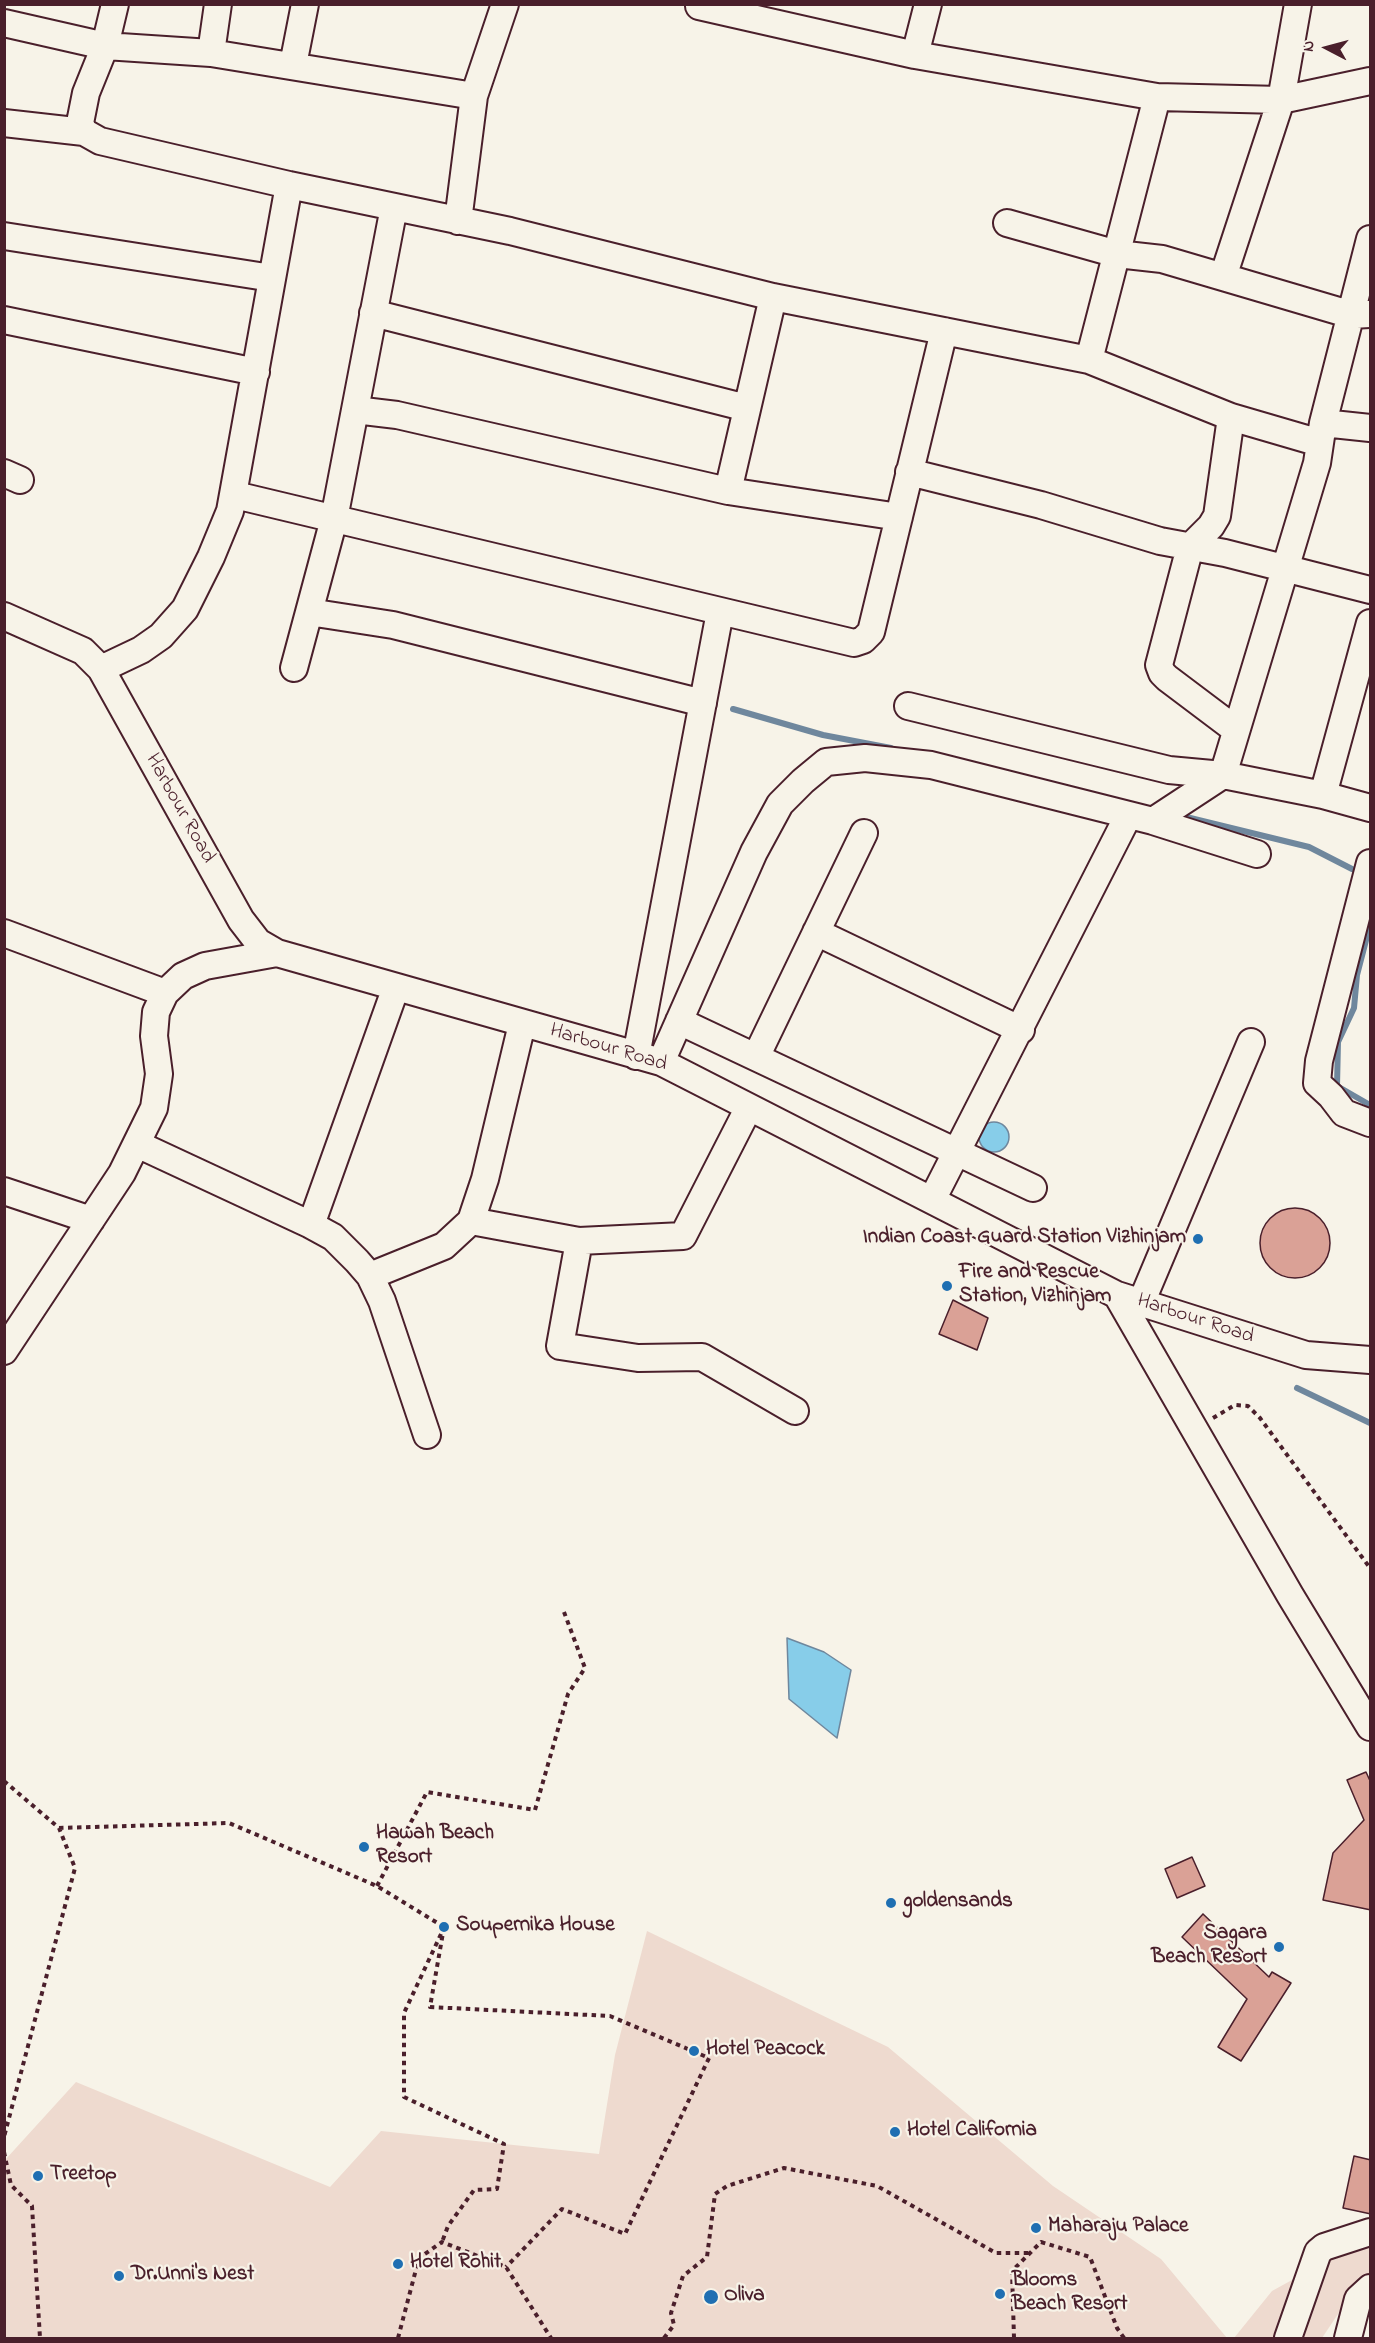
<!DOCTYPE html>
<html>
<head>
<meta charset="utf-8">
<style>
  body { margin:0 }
  #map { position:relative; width:1375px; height:2343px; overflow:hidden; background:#f7f3e8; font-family:"Indie Flower",sans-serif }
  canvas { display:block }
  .frame { position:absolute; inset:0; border:6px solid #4a1f2b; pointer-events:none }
  .north { position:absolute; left:1297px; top:18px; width:60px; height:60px; -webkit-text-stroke:4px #f7f3e8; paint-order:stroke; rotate:276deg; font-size:16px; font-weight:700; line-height:24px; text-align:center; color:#4a1f2b }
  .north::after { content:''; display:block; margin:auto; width:21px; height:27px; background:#4a1f2b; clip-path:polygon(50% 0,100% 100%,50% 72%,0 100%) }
</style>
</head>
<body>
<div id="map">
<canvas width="1375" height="2343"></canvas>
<div class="frame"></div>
<div class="north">N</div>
</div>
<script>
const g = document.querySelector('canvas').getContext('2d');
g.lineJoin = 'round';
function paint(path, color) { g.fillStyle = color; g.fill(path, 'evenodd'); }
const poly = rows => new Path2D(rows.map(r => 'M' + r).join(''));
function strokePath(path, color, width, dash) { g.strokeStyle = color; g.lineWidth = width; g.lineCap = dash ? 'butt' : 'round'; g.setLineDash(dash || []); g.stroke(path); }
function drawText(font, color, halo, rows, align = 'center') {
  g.font = font + ' "Indie Flower",sans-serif'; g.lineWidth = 4.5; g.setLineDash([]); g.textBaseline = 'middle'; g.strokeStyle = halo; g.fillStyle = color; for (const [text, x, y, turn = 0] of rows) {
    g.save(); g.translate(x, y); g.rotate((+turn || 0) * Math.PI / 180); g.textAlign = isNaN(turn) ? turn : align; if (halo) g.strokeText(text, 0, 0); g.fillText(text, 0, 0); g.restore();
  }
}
const built = poly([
  [647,1931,888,2047,1053,2186,1161,2259,1227,2338,5,2338,5,2160,76,2082,330,2187,381,2131,599,2154,615,2055],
  [1370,2237,1370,2277,1362,2278,1322,2338,1234,2338,1272,2291]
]);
const water = poly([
  '979 1137a15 15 0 1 1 30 0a15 15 0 1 1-30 0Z',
  [787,1638,824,1652,851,1670,837,1738,789,1699,787,1638]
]);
const stream = poly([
  [733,709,823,735,891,748],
  [1178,815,1309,847,1352,869],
  [1370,925,1357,975,1354,1008,1338,1042,1337,1086,1370,1105],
  [1297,1388,1370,1423]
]);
const building = poly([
  '1260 1243a35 35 0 1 1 70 0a35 35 0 1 1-70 0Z',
  [953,1300,988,1318,977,1350,939,1334,953,1300],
  [1366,1772,1371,1783,1371,1910,1323,1900,1333,1853,1364,1820,1347,1780,1366,1772],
  [1192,1857,1205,1886,1177,1898,1165,1869,1192,1857],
  [1203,1914,1269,1977,1272,1972,1291,1983,1241,2061,1218,2047,1247,1999,1182,1937,1203,1914],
  [1354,2156,1371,2160,1371,2214,1343,2208,1354,2156]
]);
const path = poly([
  [1213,1418,1235,1405,1248,1406,1260,1418,1370,1568],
  [4,1781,59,1828,75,1868,4,2137],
  [59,1828,229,1823,377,1886,444,1927],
  [377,1886,427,1792,535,1810,568,1694,585,1668,564,1612],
  [444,1927,430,2007,610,2016,709,2058,625,2234,562,2209,506,2267],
  [441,1934,404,2013,404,2097,504,2144,497,2189,474,2190,448,2226,442,2242],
  [4,2152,11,2185,32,2206,40,2338],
  [398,2338,419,2258,442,2242,506,2267,551,2338],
  [664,2338,674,2325,671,2313,683,2276,707,2257,715,2194,727,2186,784,2168,877,2186,996,2253,1030,2253],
  [1014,2338,1012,2271,1041,2242,1090,2257,1117,2328,1124,2338]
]);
const minor = poly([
  [115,4,105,46,86,93,80,123,84,132,100,141,289,185,510,231,773,297,1089,360,1157,97],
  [699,6,915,55,1157,97,1281,100,1370,81],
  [4,23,105,46,211,53,474,96],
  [211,53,218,4],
  [915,55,928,4],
  [293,65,305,4],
  [4,123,84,132],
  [458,221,474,96,505,4],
  [1007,223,1117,254,1162,259,1352,315,1369,314],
  [4,236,272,278],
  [1223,277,1281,100,1298,4],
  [373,313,747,408],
  [4,320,256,372],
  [1089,360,1231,417,1320,443],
  [355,410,397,415,728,491,899,517],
  [1231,417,1217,516,1211,526,1190,547,1159,665,1162,673,1167,678,1236,730],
  [1323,423,1370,428],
  [909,472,1041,505,1160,541,1225,553,1370,590],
  [4,473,20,480],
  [728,491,773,297],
  [235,495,854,643,863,640,871,632,944,331],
  [309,612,393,625,703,703],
  [4,616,83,651,101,669,241,920,258,942,277,953,661,1062,1117,1295,1306,1355,1370,1360],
  [294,668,334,519,394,207],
  [101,669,141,650,161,636,185,609,211,557,230,511,289,185],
  [908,706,1169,770,1223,775,1323,795,1370,808],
  [1323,795,1370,623],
  [1153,821,1223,775,1317,463,1323,423,1370,239],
  [1370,863,1319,1061,1317,1083,1331,1096,1344,1113,1370,1123],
  [816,932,1021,1030],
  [4,933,165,993],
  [679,1021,1033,1188],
  [636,1056,720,612],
  [756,1057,864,833],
  [661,1062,754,852,780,804,803,781,826,762,865,758,931,765,1153,821,1257,854],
  [137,1144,311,1225,333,1237,357,1261,370,1276,382,1301,427,1435],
  [4,1191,91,1220],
  [932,1200,1128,816],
  [471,1221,579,1241,683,1236,749,1107],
  [311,1225,396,987],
  [579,1241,560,1346,638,1358,702,1357,795,1411],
  [370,1276,444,1246,471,1221,485,1179,522,1024],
  [1117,1295,1290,1595,1370,1727],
  [1141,1303,1251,1042],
  [4,1351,122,1173,154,1108,159,1074,154,1036,156,1012,165,993,183,976,205,966,277,953],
  [1288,2338,1318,2252,1324,2247,1370,2232],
  [1348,2338,1358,2299,1370,2288]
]);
const markers = [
  [1198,1239,6,"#1f6fb2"],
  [947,1286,6,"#1f6fb2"],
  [364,1847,6,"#1f6fb2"],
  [891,1903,6,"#1f6fb2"],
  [444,1927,6,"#1f6fb2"],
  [1279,1947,6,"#1f6fb2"],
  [694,2051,6,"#1f6fb2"],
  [895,2132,6,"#1f6fb2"],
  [38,2176,6,"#1f6fb2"],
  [1036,2228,6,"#1f6fb2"],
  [398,2264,6,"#1f6fb2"],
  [119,2276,6,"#1f6fb2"],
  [1000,2294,6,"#1f6fb2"],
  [711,2297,8,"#1f6fb2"]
];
const streetNames = [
  ["Harbour Road",179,809,61],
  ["Harbour Road",608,1049,17],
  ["Harbour Road",1195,1320,18]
];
const poiNames = [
  ["Indian Coast Guard Station Vizhinjam",1186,1239,"right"],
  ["Fire and Rescue",959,1274],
  ["Station, Vizhinjam",959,1298],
  ["Hawah Beach",376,1835],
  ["Resort",376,1859],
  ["goldensands",903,1903],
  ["Soupernika House",456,1927],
  ["Sagara",1267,1935,"right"],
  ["Beach Resort",1267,1959,"right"],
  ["Hotel Peacock",706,2051],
  ["Hotel California",907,2132],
  ["Treetop",50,2176],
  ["Maharaju Palace",1048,2228],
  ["Hotel Rohit",410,2264],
  ["Dr.Unni's Nest",131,2276],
  ["Blooms",1012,2282],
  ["Beach Resort",1012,2306],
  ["Oliva",724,2297]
];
paint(built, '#eedacf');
paint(water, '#87cde9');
strokePath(water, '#6f879d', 1.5);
strokePath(stream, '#6f879d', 6);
paint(building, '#daa196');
strokePath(building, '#4a1f2b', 1.5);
strokePath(minor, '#4a1f2b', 30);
strokePath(path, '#4a1f2b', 4, [4.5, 4.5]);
strokePath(minor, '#f7f3e8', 26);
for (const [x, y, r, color] of markers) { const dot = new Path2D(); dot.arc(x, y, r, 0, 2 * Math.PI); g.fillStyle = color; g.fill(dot); strokePath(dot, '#f7f3e8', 2); }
drawText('21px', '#4a1f2b', '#f7f3e8', streetNames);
drawText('bold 21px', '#4a1f2b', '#f7f3e8', poiNames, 'left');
</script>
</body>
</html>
